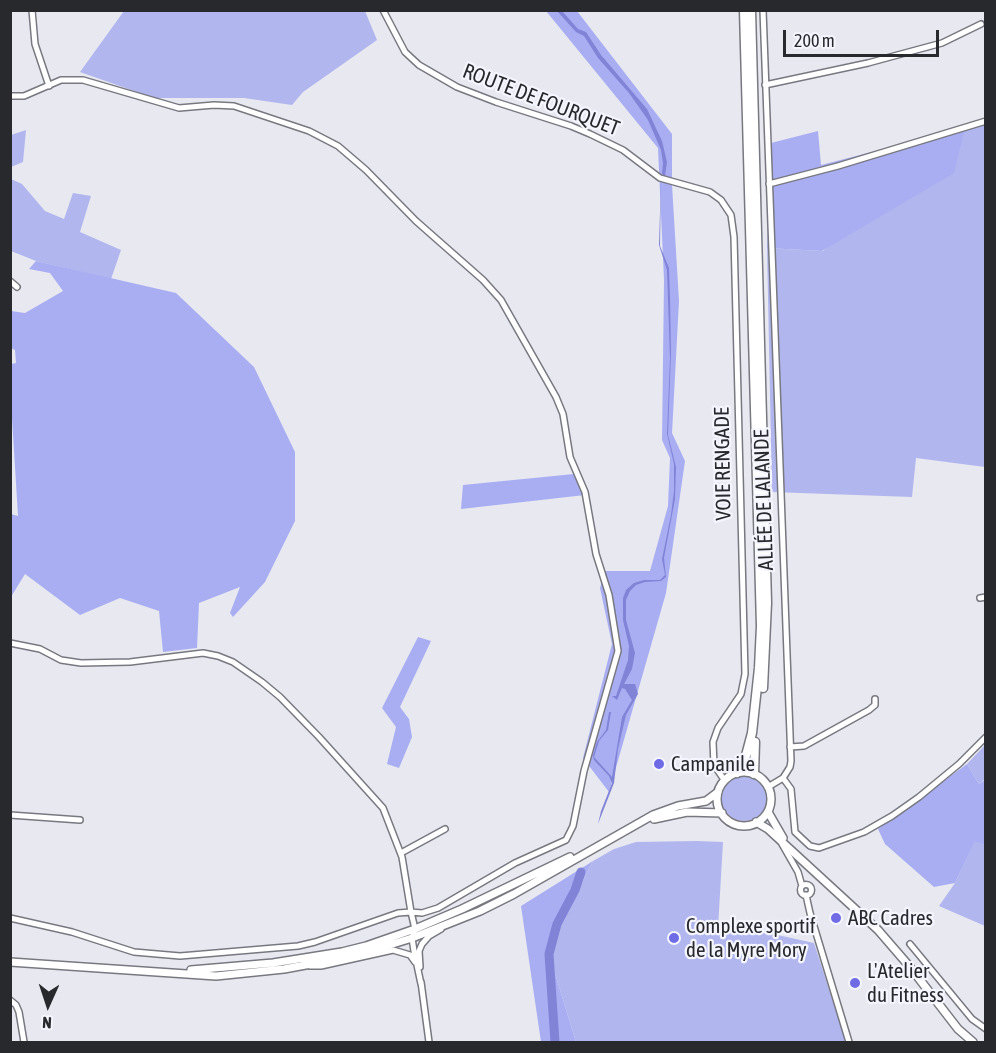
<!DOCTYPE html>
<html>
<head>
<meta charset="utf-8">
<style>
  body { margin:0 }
  #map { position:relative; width:996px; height:1053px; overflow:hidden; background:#e7e8f0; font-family:"Asap Condensed",sans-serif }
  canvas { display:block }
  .frame { position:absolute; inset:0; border:12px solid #28292c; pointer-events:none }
  .north { position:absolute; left:18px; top:975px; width:60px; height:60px; -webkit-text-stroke:4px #f4f5fe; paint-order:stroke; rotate:183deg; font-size:16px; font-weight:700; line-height:24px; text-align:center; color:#28292c }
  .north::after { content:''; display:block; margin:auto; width:21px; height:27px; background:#28292c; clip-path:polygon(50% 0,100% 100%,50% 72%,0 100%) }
  .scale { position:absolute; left:783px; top:30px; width:156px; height:27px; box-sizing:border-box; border:3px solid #28292c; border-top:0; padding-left:8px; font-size:18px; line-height:21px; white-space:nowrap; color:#28292c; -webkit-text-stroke:4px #f4f5fe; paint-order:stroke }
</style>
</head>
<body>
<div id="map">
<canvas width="996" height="1053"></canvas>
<div class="frame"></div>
<div class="north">N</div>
<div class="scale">200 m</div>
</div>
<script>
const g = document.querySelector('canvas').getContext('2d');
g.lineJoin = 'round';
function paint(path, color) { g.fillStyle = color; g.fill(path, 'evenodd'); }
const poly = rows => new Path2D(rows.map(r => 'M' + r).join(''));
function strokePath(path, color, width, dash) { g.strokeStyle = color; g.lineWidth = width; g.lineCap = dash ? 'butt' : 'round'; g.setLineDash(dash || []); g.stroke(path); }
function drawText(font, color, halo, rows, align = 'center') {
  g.font = font + ' "Asap Condensed",sans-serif'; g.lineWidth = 4.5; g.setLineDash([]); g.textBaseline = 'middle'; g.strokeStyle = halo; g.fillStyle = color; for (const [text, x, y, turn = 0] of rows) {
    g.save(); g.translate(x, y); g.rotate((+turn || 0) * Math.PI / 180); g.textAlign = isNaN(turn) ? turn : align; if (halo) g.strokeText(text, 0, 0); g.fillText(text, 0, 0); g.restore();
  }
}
const green = poly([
  [280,11,281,12,287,10,365,11,377,40,303,92,292,105,244,98,154,98,80,72,124,11],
  [985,124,985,467,916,458,912,497,772,492,767,248,823,251,965,128],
  [26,130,23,162,11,167,11,135],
  [11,179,22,184,45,211,64,219,73,193,91,196,80,232,121,250,111,279,36,261,11,251],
  [985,745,985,779,979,784,967,764],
  '721 798a23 23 0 1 1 46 0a23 23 0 1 1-46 0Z',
  [975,840,985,845,985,926,939,906,955,883],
  [697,841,723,842,718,928,773,934,814,943,846,1042,576,1042,549,954,558,929,593,861,614,849,636,842]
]);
const forest = poly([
  [546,11,577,11,672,134,672,185,679,301,672,433,685,461,666,593,609,792,583,758,612,644,600,588,605,571,650,571,668,506,670,458,662,440,664,280,658,148],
  [965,128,954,173,822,251,767,248,771,143,818,131,821,165],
  [36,261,176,293,254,367,295,452,295,521,265,582,233,617,230,613,240,587,199,603,197,648,163,652,159,611,120,598,80,615,25,574,11,597,11,514,18,516,11,402,11,364,16,363,15,350,11,348,11,311,25,313,63,291,50,273,29,269],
  [574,474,585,495,461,509,463,485],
  [418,637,431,641,400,707,409,719,412,737,399,768,387,764,396,727,382,708],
  [967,764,979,784,985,780,985,845,975,841,955,883,934,887,885,844,878,829],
  [593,861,558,929,549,954,576,1042,541,1042,521,906]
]);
const water = poly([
  [557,11,562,11,578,29,586,32,601,55,647,109,662,141,667,162,665,176,662,174,663,163,661,150,648,120,629,93,598,58,584,36,576,32],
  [661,180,660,246,669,268,670,297,671,352,668,435,676,467,675,499,664,558,666,577,661,581,645,582,636,585,630,591,626,600,626,620,635,653,632,669,624,684,635,684,638,694,626,715,618,749,614,783,598,824,601,811,612,783,609,776,594,760,593,756,597,742,606,730,609,712,611,712,608,730,599,741,594,757,612,777,622,717,632,700,625,689,622,688,617,700,612,696,616,696,628,660,629,646,623,620,623,598,626,590,634,583,644,580,660,580,665,575,662,559,671,515,674,491,674,464,667,434,670,358,667,270,659,245]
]);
const river = poly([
  [555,1042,549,954,557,924,575,890,581,872]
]);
const minor = poly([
  [32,10,35,44,49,86],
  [383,10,405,52,419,65,457,87,496,102,571,126,590,134,623,150,660,178,710,192,721,200,731,215,734,237,745,674,741,694,718,728,713,742,714,765,725,781],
  [763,10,791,761,790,767,783,778,768,787],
  [765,85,868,63,942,43,981,24],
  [10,96,24,96,61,80,83,80,179,108,214,105,234,106,309,131,338,146,366,170,416,221,483,280,501,300,556,397,563,414,570,457,585,492,596,554,609,595,618,651,584,771,573,826,566,840,515,863,438,908,422,913,411,912,402,857,383,808,319,737,280,697,262,682,233,662,218,656,203,653,130,662,81,663,61,660,40,649,10,643],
  [769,184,838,166,986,121],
  [10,281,17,287],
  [980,598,986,597],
  [790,747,804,746,869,710,875,705,875,699],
  [783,778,791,789,795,832,810,846,819,848,864,832,892,816,919,797,959,764,986,737],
  [10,815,80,820],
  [782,844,798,872,802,886],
  [401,853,445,829],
  '800.5 890a5.5 5.5 0 1 1 11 0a5.5 5.5 0 1 1-11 0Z',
  [806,895,810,913,849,1042],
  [10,918,72,932,134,952,180,956,298,946,315,942,398,913,411,912,415,929,412,938,414,951,421,984],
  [910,944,972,1019,986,1029],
  [310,966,321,966,393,950,410,955,415,962],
  [420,967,419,951,422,944,429,936,441,929],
  [421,982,429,1042],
  [10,1000,16,1005,19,1012,24,1042]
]);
const major = poly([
  '717 799a27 27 0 1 1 54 0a27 27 0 1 1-54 0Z',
  [768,812,783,838],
  [654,819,687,812,722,813],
  [756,822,768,829,878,930,910,967,958,1029,973,1042],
  [10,962,216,976,284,969,354,956,412,938,480,911,514,894,653,815,678,806,706,801,718,792],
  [191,970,273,963,342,952,366,946,415,929,462,909,570,857]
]);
const highway = poly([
  [751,10,767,603,763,688],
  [737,773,744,763,752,733,759,668,761,626,744,10],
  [754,774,755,742]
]);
const markers = [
  [659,764,6,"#6e6be5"],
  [836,918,6,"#6e6be5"],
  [674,938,6,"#6e6be5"],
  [855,983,6,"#6e6be5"]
];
const streetNames = [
  ["ROUTE DE FOURQUET",541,100,21],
  ["VOIE RENGADE",723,464,-91],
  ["ALLÉE DE LALANDE",764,500,-92]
];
const poiNames = [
  ["Campanile",671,764],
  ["ABC Cadres",848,918],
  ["Complexe sportif",686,926],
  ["de la Myre Mory",686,950],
  ["L'Atelier",867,971],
  ["du Fitness",867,995]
];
paint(green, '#b1b6ee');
paint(forest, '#a9aef3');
paint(water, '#8083d6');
strokePath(river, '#8083d6', 9);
strokePath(minor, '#787980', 8);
strokePath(major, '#787980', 10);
strokePath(highway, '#787980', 11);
strokePath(minor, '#fff', 5);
strokePath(major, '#fff', 7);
strokePath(highway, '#fff', 8);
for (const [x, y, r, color] of markers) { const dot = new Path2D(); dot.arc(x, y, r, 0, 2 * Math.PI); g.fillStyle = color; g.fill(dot); strokePath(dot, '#f4f5fe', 2); }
drawText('21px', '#28292c', '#f4f5fe', streetNames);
drawText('21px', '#28292c', '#f4f5fe', poiNames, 'left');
</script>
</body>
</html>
